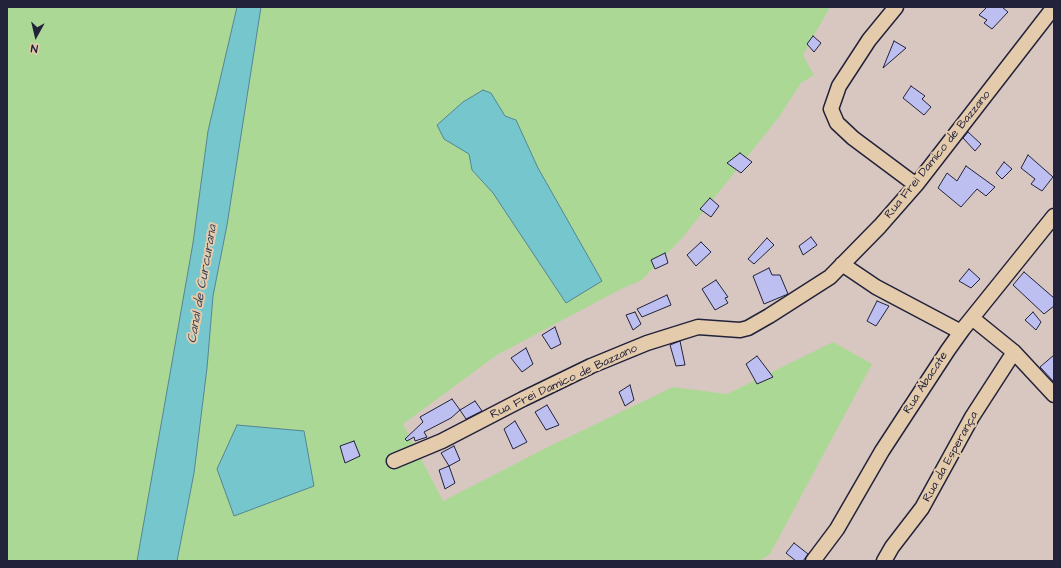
<!DOCTYPE html>
<html>
<head>
<meta charset="utf-8">
<style>
  body { margin:0 }
  #map { position:relative; width:1061px; height:568px; overflow:hidden; background:#d8c7c1; font-family:"Architects Daughter",sans-serif }
  canvas { display:block }
  .frame { position:absolute; inset:0; border:8px solid #22223b; pointer-events:none }
  .north { position:absolute; left:16px; top:16px; width:40px; height:40px; -webkit-text-stroke:3px #e4cbac; paint-order:stroke; rotate:188deg; font-size:11px; font-weight:700; line-height:16px; text-align:center; color:#22223b }
  .north::after { content:''; display:block; margin:auto; width:14px; height:18px; background:#22223b; clip-path:polygon(50% 0,100% 100%,50% 72%,0 100%) }
</style>
</head>
<body>
<div id="map">
<canvas width="1061" height="568"></canvas>
<div class="frame"></div>
<div class="north">N</div>
</div>
<script>
const g = document.querySelector('canvas').getContext('2d');
g.lineJoin = 'round';
function paint(path, color) { g.fillStyle = color; g.fill(path, 'evenodd'); }
const poly = rows => new Path2D(rows.map(r => 'M' + r).join(''));
function strokePath(path, color, width, dash) { g.strokeStyle = color; g.lineWidth = width; g.lineCap = dash ? 'butt' : 'round'; g.setLineDash(dash || []); g.stroke(path); }
function drawText(font, color, halo, rows, align = 'center') {
  g.font = font + ' "Architects Daughter",sans-serif'; g.lineWidth = 4; g.setLineDash([]); g.textBaseline = 'middle'; g.strokeStyle = halo; g.fillStyle = color; for (const [text, x, y, turn = 0] of rows) {
    g.save(); g.translate(x, y); g.rotate((+turn || 0) * Math.PI / 180); g.textAlign = isNaN(turn) ? turn : align; if (halo) g.strokeText(text, 0, 0); g.fillText(text, 0, 0); g.restore();
  }
}
const green = poly([
  [7,7,237,7,208,131,193,243,137,561,7,561],
  [261,7,830,7,803,55,814,75,801,83,779,117,683,237,642,280,619,290,497,355,403,424,443,501,548,447,673,387,727,394,833,342,872,364,770,554,759,561,177,561,194,473,207,368,213,296,227,225]
]);
const water = poly([
  [237,7,261,7,227,225,213,296,207,368,194,473,177,561,137,561,193,243,208,131,237,7],
  [483,90,491,93,505,116,516,120,538,168,602,281,566,303,493,193,472,170,469,154,444,139,437,125,463,102,483,90],
  [237,425,304,431,314,486,234,516,217,469,237,425]
]);
const building = poly([
  [987,7,1002,7,1008,12,992,29,984,23,987,20,979,15,987,7],
  [813,36,821,43,814,52,807,44,813,36],
  [894,41,906,48,883,68,894,41],
  [911,86,925,96,922,99,931,107,924,115,903,98,911,86],
  [968,132,981,144,975,151,963,138,968,132],
  [740,153,752,162,741,173,727,163,740,153],
  [1028,155,1053,177,1042,191,1031,184,1035,179,1021,168,1028,155],
  [1004,162,1012,169,1002,179,996,173,1004,162],
  [966,166,995,187,986,196,977,189,961,207,938,188,947,173,957,181,966,166],
  [710,198,719,206,711,217,700,209,710,198],
  [811,237,817,245,803,255,799,246,811,237],
  [767,238,774,245,754,264,748,259,767,238],
  [701,242,711,252,696,266,687,255,701,242],
  [665,253,668,263,655,269,651,260,665,253],
  [769,268,772,275,780,275,788,294,764,304,753,276,769,268],
  [969,269,980,279,971,288,959,281,969,269],
  [1024,272,1054,298,1054,306,1044,314,1013,285,1024,272],
  [716,280,728,297,725,298,728,303,715,310,702,289,716,280],
  [667,295,671,305,642,317,637,309,667,295],
  [877,301,889,306,876,326,867,321,877,301],
  [635,312,641,324,633,330,626,315,635,312],
  [1033,312,1041,322,1036,330,1025,320,1033,312],
  [555,327,561,344,551,349,542,335,555,327],
  [680,341,685,365,676,366,670,345,680,341],
  [526,348,533,364,522,372,511,358,526,348],
  [1054,355,1054,382,1040,367,1054,355],
  [757,356,773,377,757,384,746,364,757,356],
  [630,385,634,400,625,406,619,392,630,385],
  [452,399,460,410,451,418,424,432,427,437,415,441,414,437,407,441,405,439,423,422,420,417,452,399],
  [475,401,482,411,466,419,460,410,475,401],
  [547,405,559,425,546,430,535,412,547,405],
  [515,421,527,442,513,449,504,429,515,421],
  [354,441,360,456,345,463,340,446,354,441],
  [454,446,460,460,449,466,441,453,454,446],
  [449,466,455,483,445,489,439,470,449,466],
  [794,543,808,554,803,561,796,561,786,553,794,543]
]);
const minor = poly([
  [896,7,869,40,839,86,831,109,837,123,853,138,916,185],
  [842,264,876,287,961,332],
  [972,318,1014,352,1054,395],
  [394,461,442,441,523,399,591,366,647,343,698,327,740,330,748,328,769,316,830,277,880,226,916,185,1054,7],
  [813,561,837,529,882,451,948,350,963,329,1054,216],
  [884,561,892,547,922,508,972,417,1014,352]
]);
const streetNames = [
  ["Rua Frei Damico de Bazzano",938,155,-51],
  ["Rua Frei Damico de Bazzano",564,382,-25],
  ["Rua Abacate",926,383,-57],
  ["Rua da Esperança",951,457,-61]
];
const waterNames = [
  ["Canal de Curcurana",203,284,-80]
];
paint(green, '#acd896');
paint(water, '#76c7cd');
strokePath(water, '#548593', 1);
paint(building, '#bdbff1');
strokePath(building, '#22223b', 1);
strokePath(minor, '#22223b', 17);
strokePath(minor, '#e4cbac', 14);
drawText('12px', '#22223b', '#e4cbac', streetNames);
drawText('italic 13px', '#2f3b51', '#e4cbac', waterNames);
</script>
</body>
</html>
